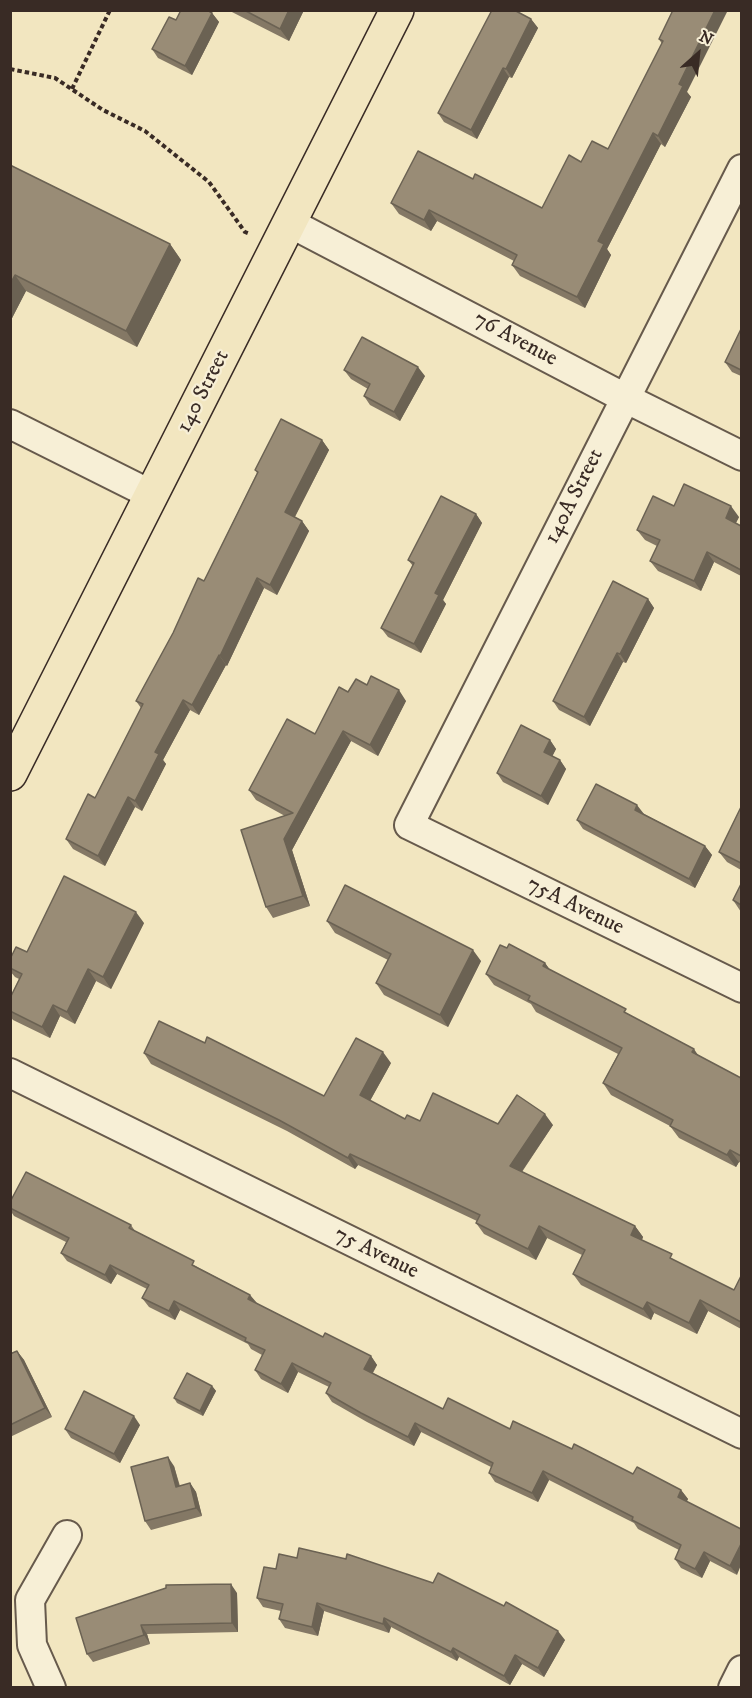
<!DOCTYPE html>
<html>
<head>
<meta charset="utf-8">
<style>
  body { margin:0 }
  #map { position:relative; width:752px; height:1698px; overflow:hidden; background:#f2e6c0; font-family:"IM FELL DW Pica",serif }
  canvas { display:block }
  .frame { position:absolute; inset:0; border:12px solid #392b25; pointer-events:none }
  .north { position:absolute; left:668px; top:24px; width:60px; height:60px; -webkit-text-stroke:4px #f7efd6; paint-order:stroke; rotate:27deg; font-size:16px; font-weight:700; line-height:24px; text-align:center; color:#392b25 }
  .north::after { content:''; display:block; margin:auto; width:21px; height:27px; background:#392b25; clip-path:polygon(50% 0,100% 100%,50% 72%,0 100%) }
</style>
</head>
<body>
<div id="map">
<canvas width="752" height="1698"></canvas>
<div class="frame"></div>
<div class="north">N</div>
</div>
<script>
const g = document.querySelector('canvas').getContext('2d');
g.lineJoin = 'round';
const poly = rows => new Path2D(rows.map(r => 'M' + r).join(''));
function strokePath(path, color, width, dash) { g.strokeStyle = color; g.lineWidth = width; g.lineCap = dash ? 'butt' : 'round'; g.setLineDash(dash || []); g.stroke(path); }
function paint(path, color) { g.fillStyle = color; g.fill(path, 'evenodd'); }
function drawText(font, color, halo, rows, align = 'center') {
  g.font = font + ' "IM FELL DW Pica",serif'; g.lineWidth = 4.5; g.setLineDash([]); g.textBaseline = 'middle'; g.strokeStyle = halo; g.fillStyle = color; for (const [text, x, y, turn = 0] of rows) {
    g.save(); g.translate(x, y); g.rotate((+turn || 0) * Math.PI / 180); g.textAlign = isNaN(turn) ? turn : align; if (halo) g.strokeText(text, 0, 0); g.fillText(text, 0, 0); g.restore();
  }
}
const path = poly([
  [10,69,55,78,103,110,145,131,209,182,245,232,250,234],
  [72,89,110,10]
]);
const minor = poly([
  [742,169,409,825,742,988],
  [290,223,625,398,742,456],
  [10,424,152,495],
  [10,1073,742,1434],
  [51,1688,32,1645,30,1600,67,1535],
  [733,1688,742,1670]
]);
const major = poly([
  [10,774,397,10]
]);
const wall = poly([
  [228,10,304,10,289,41],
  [673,10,687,92,691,97,665,147,661,144,607,249,611,255,585,308,520,276,512,265,514,261,437,221,431,231,399,214,391,203,473,179,542,208,581,162,608,149,662,44,659,39],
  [212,13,219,22,192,75,158,58,152,49],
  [531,19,538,28,512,78,509,77,477,139,444,122,438,113],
  [10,165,170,244,181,260,137,347,26,291,10,322],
  [741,329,741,376,732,372,725,362],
  [344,370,425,376,400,421,370,405,364,396,368,389,351,379],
  [322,440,329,450,295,517,302,521,309,531,277,595,264,588,227,666,226,665,199,715,190,710,163,760,166,764,142,811,135,807,105,866,73,849,66,839,95,798,141,708,136,701,173,633,204,581,257,473,255,470],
  [674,506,739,517,736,523,741,526,741,576,714,562,701,591,658,571,650,561,657,546,645,540,637,530],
  [476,514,482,523,443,600,446,604,421,653,388,637,381,628,413,566,408,560],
  [648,599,654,608,626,663,623,662,590,726,559,710,553,701],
  [367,685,406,701,378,756,351,741,292,850,310,906,273,918,266,907,285,816,256,800,249,790,315,734,348,692],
  [550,740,556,749,552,756,560,760,566,769,548,805,503,782,497,773],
  [741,807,741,870,727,862,719,852],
  [644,814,705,846,712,855,695,888,583,829,577,820],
  [741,884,741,912,733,900],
  [327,921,481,961,448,1027,384,995,376,983,388,960,335,933],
  [144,923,111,989,96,981,75,1024,60,1016,50,1038,13,1020,10,1016,10,998,19,979,15,977,10,971,10,959,27,952],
  [507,948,545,963,550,970,630,1015,699,1056,741,1078,741,1163,739,1162,736,1167,679,1138,670,1126,611,1095,603,1083,618,1054,536,1012,531,1004,494,985,486,974],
  [205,1043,324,1096,391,1063,370,1101,405,1119,420,1121,553,1125,522,1172,635,1226,643,1237,642,1240,676,1261,734,1290,741,1276,741,1329,708,1311,697,1334,654,1313,651,1320,581,1285,573,1274,582,1255,547,1238,536,1260,484,1234,476,1223,477,1221,358,1165,355,1169,287,1131,151,1064,144,1053],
  [10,1202,131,1225,135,1231,199,1268,250,1295,256,1303,323,1337,371,1356,377,1365,373,1373,443,1409,572,1449,633,1474,681,1490,688,1499,687,1501,737,1575,710,1561,702,1578,681,1568,675,1559,679,1550,638,1529,634,1523,549,1480,538,1502,495,1482,489,1473,491,1467,421,1432,414,1446,367,1422,332,1402,326,1393,329,1387,298,1372,288,1393,261,1379,255,1370,262,1355,251,1349,248,1344,180,1310,175,1320,149,1307,142,1298,147,1289,117,1274,111,1284,67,1261,61,1253,66,1242,14,1216,10,1210],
  [17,1351,24,1360,52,1417,10,1437,10,1354],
  [212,1386,216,1391,203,1416,177,1403,174,1398],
  [140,1425,120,1463,71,1438,65,1429],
  [174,1466,180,1486,190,1483,196,1492,202,1516,151,1530,145,1521],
  [264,1567,565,1640,544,1677,522,1664,510,1685,459,1657,457,1661,391,1627,389,1633,324,1611,318,1636,285,1628,279,1619,281,1611,263,1607,257,1598],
  [237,1593,238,1632,147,1634,150,1644,93,1662,87,1654,76,1618]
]);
const shadedWall = poly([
  [289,10,304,10,289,41,280,29],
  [715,10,728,10,687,92,691,97,665,147,658,136,679,84],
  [212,13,219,22,192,75,185,66],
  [531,19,538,28,512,78,506,69],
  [503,68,509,77,477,139,471,130],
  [653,133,661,144,607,249,611,255,585,308,577,297,598,241],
  [429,210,437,221,431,231,424,220],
  [170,244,181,260,137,347,126,331],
  [15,275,26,291,10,322,10,284],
  [418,367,425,376,400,421,394,412],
  [322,440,329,450,292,522,285,512],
  [731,506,739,517,733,528,726,518],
  [476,514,482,523,443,600,446,604,421,653,414,644,435,593],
  [302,521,309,531,277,595,270,585],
  [707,552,714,562,701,591,694,581],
  [257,578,264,588,227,666,220,656],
  [648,599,654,608,626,663,620,654],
  [617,653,623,662,590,726,584,717],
  [219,655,226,665,199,715,192,705],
  [399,690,406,701,378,756,370,745],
  [183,700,190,710,163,760,166,764,142,811,135,801,155,752],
  [343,731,351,741,292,850,310,906,303,896,284,839],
  [550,740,556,749,550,761,544,752],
  [560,760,566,769,548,805,541,796],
  [128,797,135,807,105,866,98,856],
  [637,805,644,814,641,819,635,810],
  [705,846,712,855,695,888,689,879],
  [136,912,144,923,111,989,103,977],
  [473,950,481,961,448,1027,440,1015],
  [545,963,553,974,543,966],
  [88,969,96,981,75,1024,67,1012],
  [53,1005,60,1016,50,1038,42,1027],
  [694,1049,702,1061,692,1052],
  [383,1052,391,1063,367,1106,360,1095],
  [545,1114,553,1125,518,1177,510,1166],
  [730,1150,739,1162,736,1167,727,1155],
  [350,1154,358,1165,355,1169,348,1158],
  [539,1226,547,1238,536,1260,528,1249],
  [635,1226,643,1237,639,1246,631,1235],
  [110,1265,117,1274,111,1284,105,1275],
  [250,1295,257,1303,248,1299],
  [700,1300,708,1311,697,1334,689,1323],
  [174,1301,180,1310,175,1320,169,1311],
  [647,1302,654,1313,651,1320,643,1309],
  [17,1351,24,1360,52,1417,45,1408],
  [371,1356,377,1365,370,1377,364,1369],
  [292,1363,298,1372,288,1393,281,1384],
  [212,1386,216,1391,203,1416,200,1411],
  [134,1416,140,1425,120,1463,114,1454],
  [415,1423,421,1432,414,1446,408,1437],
  [168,1457,174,1466,182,1496,176,1487],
  [543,1471,549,1480,538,1502,532,1493],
  [190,1483,196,1492,202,1516,196,1508],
  [681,1490,688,1499,684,1506,678,1497],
  [741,1544,741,1565,737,1575,730,1566],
  [704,1552,710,1561,702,1578,695,1569],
  [231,1584,237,1593,238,1632,232,1623],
  [317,1603,324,1611,318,1636,312,1627],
  [384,1618,391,1627,389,1633,383,1624],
  [141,1625,147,1634,150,1644,144,1635],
  [558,1631,565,1640,544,1677,538,1668],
  [453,1648,459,1657,457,1661,451,1652],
  [515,1655,522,1664,510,1685,504,1676]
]);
const building = poly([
  [181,10,207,10,212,13,185,66,152,49,169,17,176,20,181,10],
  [244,10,289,10,280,29,244,10],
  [492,10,514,10,531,19,506,69,503,68,471,130,438,113,492,10],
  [673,10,715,10,679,84,683,86,658,136,653,133,598,241,604,244,577,297,512,265,517,255,429,210,424,220,391,203,418,151,473,179,475,174,542,208,569,155,581,162,592,141,608,149,663,41,659,39,673,10],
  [10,165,170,244,126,331,15,275,10,284,10,165],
  [741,329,741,370,725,362,741,329],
  [362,337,418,367,394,412,364,396,370,384,344,370,362,337],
  [281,419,322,440,285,512,302,521,270,585,257,578,220,656,219,655,192,705,183,700,155,752,159,754,135,801,128,797,98,856,66,839,88,794,95,798,143,704,136,701,173,633,198,578,204,581,258,472,255,470,281,419],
  [684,484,731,506,726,518,741,526,741,570,707,552,694,581,650,561,660,540,637,530,653,496,674,506,684,484],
  [441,496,476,514,435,593,439,595,414,644,381,628,414,563,408,560,441,496],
  [613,581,648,599,620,654,617,653,584,717,553,701,613,581],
  [371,676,399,690,370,745,343,731,284,839,303,896,266,907,241,830,293,813,249,790,287,719,315,734,339,687,348,692,356,679,367,685,371,676],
  [521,725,550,740,544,752,560,760,541,796,497,773,521,725],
  [596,784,637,805,635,810,705,846,689,879,577,820,596,784],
  [741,807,741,863,719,852,741,807],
  [64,876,136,912,103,977,88,969,67,1012,53,1005,42,1027,10,1011,10,998,22,974,10,968,10,959,16,947,27,952,64,876],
  [741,884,741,905,733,900,741,884],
  [345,885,473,950,440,1015,376,983,391,954,327,921,345,885],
  [509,944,545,963,543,966,626,1009,624,1012,694,1049,692,1052,741,1078,741,1156,730,1150,727,1155,670,1126,673,1120,603,1083,622,1048,528,1000,530,996,486,974,500,945,507,948,509,944],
  [159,1021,205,1043,207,1037,324,1096,356,1038,383,1052,360,1095,405,1119,407,1115,420,1121,433,1093,498,1124,517,1095,545,1114,510,1166,635,1226,631,1235,672,1254,670,1258,734,1290,741,1276,741,1322,700,1300,689,1323,647,1302,643,1309,573,1274,585,1250,539,1226,528,1249,476,1223,480,1215,350,1154,348,1158,279,1120,144,1053,159,1021],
  [26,1172,131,1225,129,1228,194,1261,192,1265,250,1295,248,1299,323,1337,325,1333,371,1356,364,1369,443,1409,448,1398,510,1429,513,1421,572,1449,574,1444,633,1474,637,1467,681,1490,678,1497,741,1529,741,1544,730,1566,704,1552,695,1569,675,1559,681,1545,632,1520,633,1517,543,1471,532,1493,489,1473,493,1463,415,1423,408,1437,361,1413,326,1393,331,1383,292,1363,281,1384,255,1370,265,1350,245,1341,246,1338,174,1301,169,1311,142,1298,149,1285,110,1265,105,1275,61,1253,69,1238,10,1208,10,1202,26,1172],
  [17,1351,45,1408,10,1425,10,1354,17,1351],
  [187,1373,212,1386,200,1411,174,1398,187,1373],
  [84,1391,134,1416,114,1454,65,1429,84,1391],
  [168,1457,176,1487,190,1483,196,1508,145,1521,131,1467,168,1457],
  [299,1548,346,1559,347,1554,433,1583,438,1573,504,1606,506,1602,558,1631,538,1668,515,1655,504,1676,453,1648,451,1652,384,1618,383,1624,317,1603,312,1627,279,1619,283,1604,257,1598,264,1567,276,1569,279,1554,297,1558,299,1548],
  [231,1584,232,1623,141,1625,144,1635,87,1654,76,1618,166,1588,166,1585,231,1584]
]);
const streetNames = [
  ["76 Avenue",515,340,28],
  ["140 Street",204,392,-63],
  ["140A Street",575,497,-63],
  ["75A Avenue",575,907,26],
  ["75 Avenue",376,1254,26]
];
strokePath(minor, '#675a4c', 32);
strokePath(major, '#392b25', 36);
strokePath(path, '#392b25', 4, [4.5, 3]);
strokePath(minor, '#f7efd6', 28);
strokePath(major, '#f2e6c0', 33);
paint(wall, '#847865');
paint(shadedWall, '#6b6253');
paint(building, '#998c76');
strokePath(building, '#6b6253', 1.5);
drawText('22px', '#392b25', '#f7efd6', streetNames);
</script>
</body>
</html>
